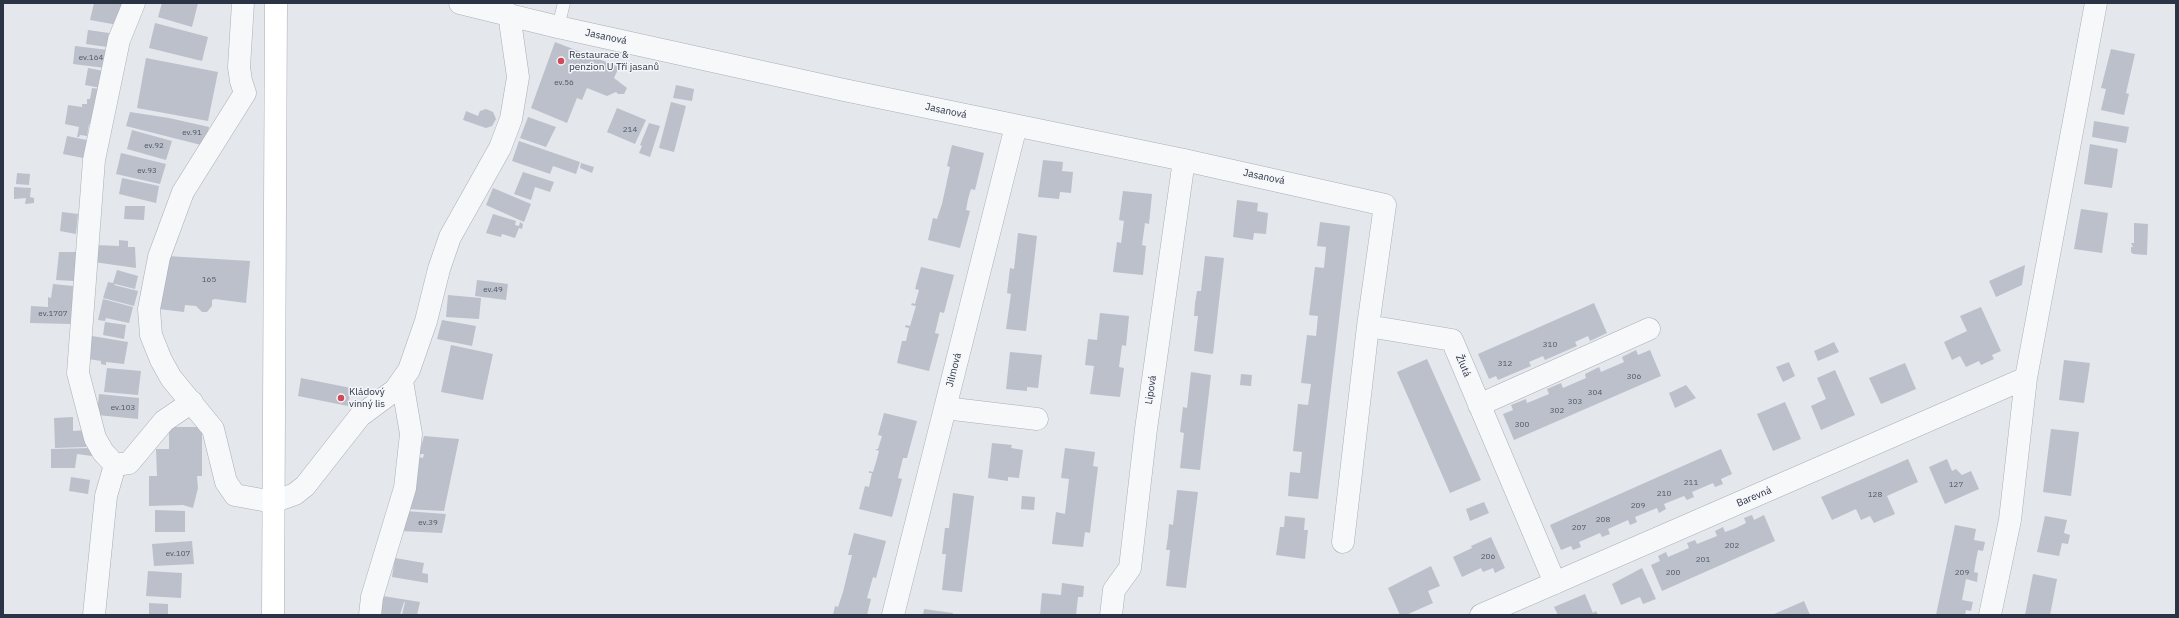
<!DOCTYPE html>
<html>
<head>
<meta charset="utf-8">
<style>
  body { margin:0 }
  #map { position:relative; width:2179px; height:618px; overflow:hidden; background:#e4e7ec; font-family:"IBM Plex Sans",sans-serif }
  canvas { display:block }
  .frame { position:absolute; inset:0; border:4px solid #2b3445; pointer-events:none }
</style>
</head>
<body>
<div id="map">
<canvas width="2179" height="618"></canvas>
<div class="frame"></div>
</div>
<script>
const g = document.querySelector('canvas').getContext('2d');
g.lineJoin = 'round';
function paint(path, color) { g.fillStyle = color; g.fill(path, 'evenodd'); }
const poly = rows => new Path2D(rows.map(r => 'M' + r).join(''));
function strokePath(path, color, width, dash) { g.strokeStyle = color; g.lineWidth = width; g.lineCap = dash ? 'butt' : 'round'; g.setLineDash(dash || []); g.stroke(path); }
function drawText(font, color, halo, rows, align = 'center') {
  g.font = font + ' "IBM Plex Sans",sans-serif'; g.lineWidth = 3; g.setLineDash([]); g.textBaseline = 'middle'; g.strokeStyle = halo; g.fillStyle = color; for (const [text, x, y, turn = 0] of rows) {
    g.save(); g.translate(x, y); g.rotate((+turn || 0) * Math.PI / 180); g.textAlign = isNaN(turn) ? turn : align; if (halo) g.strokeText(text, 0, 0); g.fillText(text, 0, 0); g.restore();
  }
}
const building = poly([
  [94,3,123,3,118,25,90,20],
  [162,3,198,3,192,27,158,17],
  [155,23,208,37,202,61,149,48],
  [88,30,109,33,107,47,86,44],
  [555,42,619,67,614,78,627,88,624,94,618,94,616,92,607,96,587,88,582,100,577,98,567,123,531,108],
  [75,46,108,50,105,68,73,64],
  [2111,49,2135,54,2126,93,2129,94,2124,115,2101,110,2106,89,2101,88],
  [146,58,218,72,208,121,137,108],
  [88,68,104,71,101,88,85,85],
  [676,85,694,89,692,101,673,98],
  [92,88,101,89,93,125,89,124,87,136,80,135,79,137,77,137,79,127,65,124,68,105,82,107,82,104,87,104,87,99,90,99],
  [671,102,686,106,674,152,659,148],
  [617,108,646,120,635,144,607,132],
  [486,109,493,112,496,119,492,126,486,128,463,120,466,111,478,116,480,111],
  [130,112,169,118,209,127,205,146,126,126],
  [528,117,556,127,546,147,520,138],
  [2094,121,2129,127,2126,143,2092,137],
  [649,123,660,126,650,157,639,153,642,146,640,145],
  [132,130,172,141,166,160,127,149],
  [67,136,92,141,88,159,63,154],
  [519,141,580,162,576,174,553,166,550,174,512,161],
  [2090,144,2118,149,2112,188,2084,184],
  [952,145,984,153,975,190,971,189,968,199,966,210,970,211,960,248,928,240,933,218,937,219,942,204,950,167,947,166],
  [121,153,166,164,160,184,116,174],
  [1043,160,1063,162,1062,171,1073,172,1071,193,1060,192,1059,199,1038,197],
  [581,163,594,167,592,173,580,168],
  [523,172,554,182,550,192,535,187,531,200,514,194],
  [17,173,30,174,29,185,16,184],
  [122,178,159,186,156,203,119,194],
  [14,187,31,188,30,197,34,198,34,203,25,204,26,198,14,199],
  [493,188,531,204,524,222,486,205],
  [1123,191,1152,194,1149,224,1145,223,1142,245,1146,246,1143,275,1113,272,1117,242,1121,243,1124,221,1119,220],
  [1237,200,1258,203,1257,211,1268,213,1266,234,1254,233,1253,240,1233,237],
  [125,206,145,206,144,220,124,219],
  [2081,209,2108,213,2102,253,2074,249],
  [62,212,78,214,76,234,60,231],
  [493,214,516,221,515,225,519,226,520,222,523,224,522,229,519,228,515,238,502,234,501,237,486,233],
  [1320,222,1350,226,1318,499,1288,496,1290,472,1300,473,1301,463,1302,452,1293,451,1298,404,1308,405,1311,384,1301,383,1307,335,1316,336,1318,316,1309,315,1315,267,1324,268,1325,257,1326,247,1317,246],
  [2134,223,2148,224,2147,255,2133,254,2131,252,2131,247,2133,247,2131,243,2134,243],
  [1018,233,1037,236,1026,331,1006,329,1011,294,1007,293,1010,268,1014,269],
  [119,240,128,241,128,247,135,247,136,268,94,262,95,245,119,246],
  [59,252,76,252,74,281,56,280],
  [167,256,250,261,246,303,215,299,212,300,212,306,207,312,202,312,196,306,185,305,184,312,159,309],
  [1205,256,1224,258,1213,354,1194,351,1198,316,1194,316,1195,303,1197,291,1201,291],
  [2025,265,2022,285,1996,297,1989,281],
  [921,267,954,275,944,313,940,312,935,333,939,334,929,371,897,363,902,341,906,341,909,328,905,327,906,325,910,326,916,306,911,305,912,303,915,304,919,290,915,289],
  [117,270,138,276,135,289,115,284,114,285,138,291,134,306,103,298,108,282,113,283],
  [477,280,508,284,506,300,475,296],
  [53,284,73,286,71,324,30,323,31,306,48,307,48,297,51,298],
  [448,295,481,298,479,319,446,317],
  [103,299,133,307,129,323,106,318,105,321,98,320],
  [1594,303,1607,333,1590,341,1588,336,1575,342,1577,346,1545,360,1543,356,1529,362,1531,366,1498,380,1496,376,1489,379,1478,354],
  [1981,307,2001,351,1992,355,1994,359,1981,365,1979,361,1966,367,1960,356,1952,360,1944,342,1967,331,1960,316],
  [1100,313,1129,316,1126,346,1122,345,1119,367,1124,368,1120,397,1090,394,1094,366,1085,365,1088,339,1097,340],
  [442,320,476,326,472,346,437,339],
  [105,322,126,325,124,339,103,335],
  [92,336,128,342,124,364,106,362,106,365,101,364,101,361,88,359],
  [1834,342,1839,352,1818,361,1814,351],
  [451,345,493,354,483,400,441,392],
  [1636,350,1638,355,1650,350,1661,376,1514,440,1503,414,1513,410,1511,405,1526,399,1527,403,1537,399,1549,394,1547,389,1561,383,1563,388,1586,378,1585,374,1599,367,1601,372,1624,362,1622,357],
  [1010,352,1042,355,1038,388,1027,387,1027,391,1006,389],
  [1427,359,1481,480,1450,493,1397,372],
  [2064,360,2090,363,2084,403,2059,400],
  [1789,362,1795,376,1783,382,1776,367],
  [1905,363,1916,389,1881,404,1869,378],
  [107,368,141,371,138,395,104,392],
  [1835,370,1855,415,1821,430,1811,406,1826,399,1817,378],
  [1191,372,1211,375,1200,470,1180,468,1184,433,1180,432,1183,407,1187,408],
  [1241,374,1252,375,1251,386,1240,385],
  [301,378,351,388,348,406,298,396],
  [1686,385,1696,398,1675,408,1669,393],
  [99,394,139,398,138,419,97,415],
  [1785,402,1801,439,1773,451,1757,414],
  [884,413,917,421,907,458,903,458,898,478,902,479,892,517,859,509,865,486,869,487,872,473,869,473,869,471,873,472,876,462,879,451,875,449,878,449,882,436,878,435],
  [73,417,73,431,86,430,86,447,55,448,54,418],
  [169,427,202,427,202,476,197,476,198,488,193,508,183,505,149,506,149,476,157,476,156,449,169,449],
  [2051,429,2079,432,2071,496,2043,492],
  [424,436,459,439,444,511,406,509,418,457,423,458,424,454,419,454],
  [992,443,1012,445,1011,448,1023,450,1019,478,1008,477,1008,481,988,478],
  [92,448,92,456,77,454,75,468,51,468,51,449],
  [1065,448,1095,452,1093,466,1098,467,1094,499,1090,533,1085,532,1083,547,1052,544,1056,512,1065,514,1069,479,1061,478],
  [1721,449,1732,474,1721,479,1723,484,1715,487,1713,483,1692,492,1694,497,1687,500,1684,496,1664,504,1666,509,1659,513,1657,508,1635,517,1637,522,1630,525,1628,520,1608,529,1610,534,1602,537,1600,533,1579,542,1581,547,1573,550,1571,546,1561,550,1550,525],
  [1908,459,1918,482,1887,496,1895,514,1874,523,1870,516,1861,520,1856,509,1832,520,1821,497],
  [1947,459,1952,471,1956,469,1962,475,1971,471,1979,489,1945,504,1929,467],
  [71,477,90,480,88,494,69,491],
  [1177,490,1198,492,1186,588,1166,586,1170,550,1166,550,1168,537,1169,524,1173,525],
  [953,493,974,496,962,592,942,590,946,554,942,554,945,528,949,528],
  [1022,496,1035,497,1034,510,1021,509],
  [1484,502,1489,513,1470,521,1466,509],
  [155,510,185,511,185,532,155,532],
  [405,511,446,514,442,533,401,531],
  [1752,515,1754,520,1764,515,1775,541,1662,591,1651,565,1660,561,1658,556,1666,552,1668,557,1689,548,1687,543,1695,540,1697,544,1717,536,1715,531,1723,527,1725,532,1736,528,1746,523,1744,518],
  [1285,516,1305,518,1304,530,1308,530,1305,559,1276,555,1280,527,1284,527],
  [2045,516,2067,520,2064,533,2070,535,2068,544,2062,543,2059,556,2037,552],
  [1955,525,1976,529,1974,540,1985,542,1983,551,1978,550,1976,560,1974,572,1978,573,1977,582,1966,579,1962,600,1973,602,1971,611,1966,610,1965,615,1936,615],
  [854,533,886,541,876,578,873,577,867,598,871,599,867,615,833,615,835,606,838,607,843,592,852,555,848,555],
  [1491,537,1505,568,1495,573,1493,568,1483,572,1481,568,1462,577,1453,557,1472,548,1471,546],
  [192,541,194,564,154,566,152,544],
  [395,558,424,563,422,573,428,574,428,583,392,577],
  [1431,566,1440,586,1428,591,1433,603,1406,615,1400,615,1388,588],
  [1642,568,1656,599,1643,604,1640,597,1621,605,1612,584],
  [148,571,182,573,181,598,146,596],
  [2033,574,2057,579,2050,615,2025,615],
  [1062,583,1084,586,1083,597,1078,597,1076,615,1040,615,1042,593,1061,595],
  [1585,594,1593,613,1596,611,1598,615,1558,615,1554,607],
  [383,596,420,602,417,615,402,615,405,602,404,602,400,615,380,615],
  [1804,601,1810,615,1772,615],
  [149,603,168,604,168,615,149,615],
  [924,609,953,613,953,615,923,615]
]);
const lane = poly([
  [558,27,564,3]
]);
const street = poly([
  [134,3,119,40,94,160,78,373,95,438,103,452,115,465,129,463,164,421,192,402],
  [243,3,239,67,241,81,245,93],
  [460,3,558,27,844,90,1184,160,1385,205,1368,326,1452,340,1555,583],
  [245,93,183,192,159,257,149,309,151,335,161,360,171,378,213,429,226,482,235,495,273,502,295,494,305,486,360,416,395,390,409,370,426,321,439,269,450,237,500,148,511,119,518,77,509,14],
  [1479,405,1649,329],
  [945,408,1037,419],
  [1343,542,1368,326],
  [94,615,106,496,115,465],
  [370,615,372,597,405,488,411,434,402,381],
  [893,615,1016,126],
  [1111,615,1114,590,1130,568,1146,429,1184,160],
  [1481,615,2026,378],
  [1990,615,2010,520,2026,378,2096,3]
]);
const secondary = poly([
  [273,615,276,3]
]);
const markers = [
  [561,61,4,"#d1495b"],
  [341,398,4,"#d1495b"]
];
const numberNames = [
  ["ev.164",91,58],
  ["ev.56",564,83],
  ["214",630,130],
  ["ev.91",192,133],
  ["ev.92",154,146],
  ["ev.93",147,171],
  ["165",209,280],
  ["ev.49",493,290],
  ["ev.1707",53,314],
  ["310",1550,345],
  ["312",1505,364],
  ["306",1634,377],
  ["304",1595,393],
  ["303",1575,402],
  ["ev.103",123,408],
  ["302",1557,411],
  ["300",1522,425],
  ["211",1691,483],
  ["127",1956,485],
  ["210",1664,494],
  ["128",1875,495],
  ["209",1638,506],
  ["208",1603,520],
  ["ev.39",428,523],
  ["207",1579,528],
  ["202",1732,546],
  ["ev.107",178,554],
  ["206",1488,557],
  ["201",1703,560],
  ["200",1673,573],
  ["209",1962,573]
];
const streetNames = [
  ["Jasanová",606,37,12],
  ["Jasanová",946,111,12],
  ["Jasanová",1264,177,12],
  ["Žlutá",1463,366,67],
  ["Jilmová",954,370,-76],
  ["Lipová",1151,390,-82],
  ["Barevná",1754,497,-23]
];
const poiNames = [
  ["Restaurace &",569,55],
  ["penzion U Tří jasanů",569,67],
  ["Kládový",349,392],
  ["vinný lis",349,404]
];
paint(building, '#bbc0ca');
strokePath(lane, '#a9aeb7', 13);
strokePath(street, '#a9aeb7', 23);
strokePath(secondary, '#a9aeb7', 23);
strokePath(lane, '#f7f8fa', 12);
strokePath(street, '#f7f8fa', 22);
strokePath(secondary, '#fff', 22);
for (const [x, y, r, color] of markers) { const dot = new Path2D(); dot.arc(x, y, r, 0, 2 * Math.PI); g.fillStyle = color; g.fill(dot); strokePath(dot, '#f4f6f9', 1.5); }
drawText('8px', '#4f5766', null, numberNames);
drawText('10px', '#2b3445', '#f4f6f9', streetNames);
drawText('10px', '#2b3445', '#f4f6f9', poiNames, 'left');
</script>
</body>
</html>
